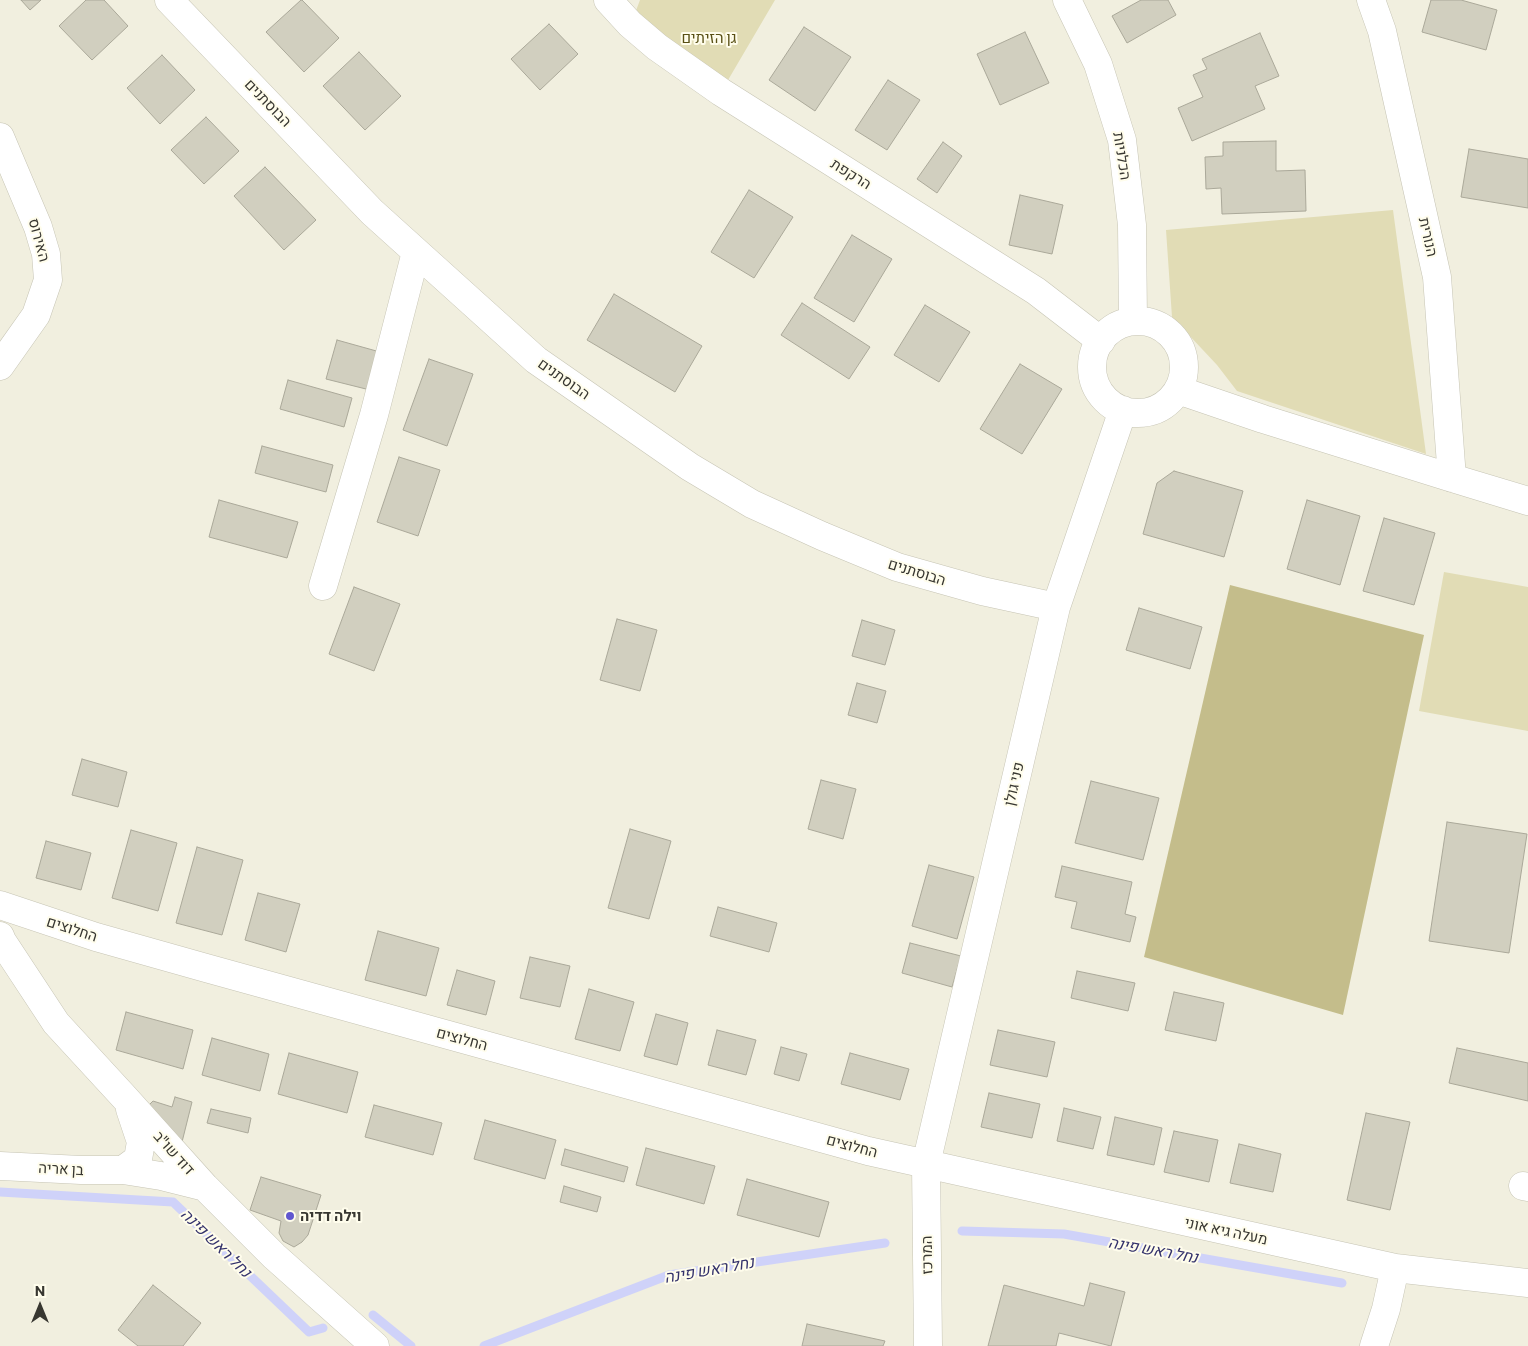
<!DOCTYPE html>
<html>
<head>
<meta charset="utf-8">
<style>
  body { margin:0 }
  #map { position:relative; width:1528px; height:1346px; overflow:hidden; background:#f1efdf; font-family:Commissioner,sans-serif }
  canvas { display:block }
  .north { position:absolute; left:15px; top:1281px; width:50px; height:50px; -webkit-text-stroke:4px #fffdec; paint-order:stroke; rotate:0deg; font-size:14px; font-weight:700; line-height:20px; text-align:center; color:#383731 }
  .north::after { content:''; display:block; margin:auto; width:18px; height:22px; background:#383731; clip-path:polygon(50% 0,100% 100%,50% 72%,0 100%) }
</style>
</head>
<body>
<div id="map">
<canvas width="1528" height="1346"></canvas>
<div class="north">N</div>
</div>
<script>
const g = document.querySelector('canvas').getContext('2d');
g.lineJoin = 'round';
function paint(path, color) { g.fillStyle = color; g.fill(path, 'evenodd'); }
const poly = rows => new Path2D(rows.map(r => 'M' + r).join(''));
function strokePath(path, color, width, dash) { g.strokeStyle = color; g.lineWidth = width; g.lineCap = dash ? 'butt' : 'round'; g.setLineDash(dash || []); g.stroke(path); }
function drawText(font, color, halo, rows, align = 'center') {
  g.font = font + ' Commissioner,Heebo,sans-serif'; g.lineWidth = 4; g.setLineDash([]); g.textBaseline = 'middle'; g.strokeStyle = halo; g.fillStyle = color; for (const [text, x, y, turn = 0] of rows) {
    g.save(); g.translate(x, y); g.rotate((+turn || 0) * Math.PI / 180); g.textAlign = isNaN(turn) ? turn : align; if (halo) g.strokeText(text, 0, 0); g.fillText(text, 0, 0); g.restore();
  }
}
const green = poly([
  [640,0,775,0,721,92,631,24],
  [1393,210,1426,454,1237,391,1217,365,1172,317,1166,230],
  [1444,572,1528,587,1528,731,1419,711]
]);
const forest = poly([
  [1230,585,1424,635,1343,1015,1144,957]
]);
const stream = poly([
  [0,1192,173,1202,309,1332,323,1328],
  [962,1231,1064,1234,1342,1283],
  [373,1315,411,1346],
  [484,1346,669,1275,885,1243]
]);
const building = poly([
  [21,0,41,0,30,10,21,0],
  [86,0,104,0,128,26,92,60,59,26,86,0],
  [301,0,302,0,339,38,304,72,266,32,301,0],
  [1141,0,1168,0,1176,15,1127,43,1112,16,1141,0],
  [1431,0,1461,0,1497,10,1486,50,1422,32,1431,0],
  [549,24,578,54,540,90,511,59,549,24],
  [804,27,851,57,815,111,769,80,804,27],
  [1025,32,1049,83,1000,105,977,54,1025,32],
  [1260,33,1279,76,1255,86,1265,109,1192,141,1178,108,1203,97,1193,75,1207,69,1202,59,1260,33],
  [359,52,401,96,365,130,323,86,359,52],
  [162,55,195,90,160,124,127,88,162,55],
  [888,80,920,100,887,150,855,130,888,80],
  [206,117,239,151,204,184,171,150,206,117],
  [1276,141,1276,171,1305,170,1306,211,1222,214,1221,188,1206,189,1205,157,1223,156,1223,142,1276,141],
  [943,142,962,156,937,193,917,179,943,142],
  [1469,149,1528,159,1528,208,1461,197,1469,149],
  [265,167,316,220,284,250,234,196,265,167],
  [749,190,793,217,754,278,711,252,749,190],
  [1020,195,1063,205,1052,254,1009,245,1020,195],
  [852,235,892,259,854,322,814,298,852,235],
  [614,294,702,346,675,392,587,340,614,294],
  [802,303,870,347,849,379,781,335,802,303],
  [925,305,970,332,939,382,894,355,925,305],
  [337,340,380,352,370,390,326,379,337,340],
  [429,359,473,374,447,446,403,430,429,359],
  [1020,364,1062,389,1022,454,980,429,1020,364],
  [288,380,352,398,344,427,280,409,288,380],
  [262,446,333,465,326,492,255,473,262,446],
  [399,457,440,470,418,536,377,522,399,457],
  [1174,471,1243,491,1224,557,1143,534,1157,483,1174,471],
  [219,500,298,522,287,558,209,537,219,500],
  [1307,500,1360,516,1340,585,1287,569,1307,500],
  [1384,518,1435,533,1414,605,1363,591,1384,518],
  [354,587,400,604,374,671,329,654,354,587],
  [1139,608,1202,627,1190,669,1126,650,1139,608],
  [617,619,657,630,640,691,600,680,617,619],
  [862,620,895,630,885,665,852,656,862,620],
  [857,683,886,691,877,723,848,715,857,683],
  [82,759,127,772,118,807,72,795,82,759],
  [821,780,856,789,843,839,808,829,821,780],
  [1091,781,1159,798,1143,860,1075,843,1091,781],
  [1447,822,1527,834,1509,953,1429,941,1447,822],
  [630,829,671,841,649,919,608,908,630,829],
  [131,830,177,843,158,911,112,898,131,830],
  [46,841,91,853,81,890,36,878,46,841],
  [197,847,243,860,222,935,176,923,197,847],
  [929,865,974,877,957,939,912,926,929,865],
  [1062,866,1132,882,1125,914,1136,917,1130,942,1071,928,1077,902,1055,897,1062,866],
  [258,893,300,904,286,952,245,940,258,893],
  [718,907,777,923,769,952,710,936,718,907],
  [378,931,439,948,426,996,365,980,378,931],
  [910,943,961,956,952,987,902,973,910,943],
  [530,957,570,966,560,1007,520,998,530,957],
  [457,970,495,981,486,1015,447,1005,457,970],
  [1077,971,1135,983,1128,1011,1071,998,1077,971],
  [589,989,634,1002,620,1051,575,1039,589,989],
  [1174,992,1224,1003,1216,1041,1165,1030,1174,992],
  [126,1012,193,1030,183,1069,116,1050,126,1012],
  [656,1014,688,1023,677,1065,644,1056,656,1014],
  [717,1030,756,1040,746,1075,708,1065,717,1030],
  [998,1030,1055,1042,1047,1077,990,1065,998,1030],
  [212,1038,269,1054,260,1091,202,1075,212,1038],
  [781,1047,807,1054,799,1081,774,1074,781,1047],
  [1457,1048,1528,1063,1528,1101,1449,1083,1457,1048],
  [289,1053,358,1072,347,1113,278,1094,289,1053],
  [850,1053,909,1069,900,1100,841,1084,850,1053],
  [989,1093,1040,1104,1032,1138,981,1127,989,1093],
  [175,1097,192,1102,182,1142,148,1106,153,1101,172,1107,175,1097],
  [374,1105,442,1123,433,1155,365,1137,374,1105],
  [1064,1108,1101,1117,1093,1149,1057,1141,1064,1108],
  [211,1109,251,1118,248,1133,207,1123,211,1109],
  [1366,1113,1410,1122,1390,1210,1347,1200,1366,1113],
  [1115,1117,1162,1128,1154,1165,1107,1155,1115,1117],
  [485,1120,556,1140,545,1179,474,1159,485,1120],
  [1174,1131,1218,1140,1209,1182,1164,1172,1174,1131],
  [1239,1144,1281,1154,1273,1192,1230,1183,1239,1144],
  [646,1148,715,1166,704,1204,636,1185,646,1148],
  [565,1149,628,1167,624,1182,561,1165,565,1149],
  [261,1177,321,1195,308,1235,302,1242,294,1247,283,1241,279,1233,281,1221,250,1210,261,1177],
  [747,1179,829,1202,819,1237,737,1215,747,1179],
  [564,1186,601,1197,597,1212,560,1202,564,1186],
  [1090,1283,1125,1292,1111,1346,1059,1333,1056,1346,988,1346,1004,1285,1084,1306,1090,1283],
  [153,1285,201,1323,183,1346,138,1346,118,1330,153,1285],
  [807,1324,885,1341,883,1346,802,1346,807,1324]
]);
const minor = poly([
  [169,0,372,212,536,360,690,467,752,504,822,536,897,567,982,591,1056,607],
  [608,0,630,24,657,47,721,92,1036,291,1101,341],
  [1067,0,1098,64,1122,140,1132,225,1133,321],
  [1371,0,1382,31,1437,277,1452,478],
  [0,137,38,227,46,254,48,280,36,315,0,366],
  '1092 367a46 46 0 1 1 92 0a46 46 0 1 1-92 0Z',
  [1178,390,1263,419,1452,478,1528,501],
  [323,586,374,415,416,252],
  [0,905,96,937,206,968,868,1151,1395,1268,1528,1283],
  [0,936,2,941,56,1023,125,1098,205,1187,274,1256,375,1346],
  [0,1166,81,1170,123,1170,161,1176,205,1187],
  [123,1170,138,1159,141,1142,130,1109],
  [1523,1186,1528,1187],
  [928,1346,926,1164,1056,607,1123,410],
  [1374,1346,1386,1309,1395,1268]
]);
const markers = [
  [290,1216,5,"#6056cf"]
];
const parkNames = [
  ["גן הזיתים",709,38]
];
const streetNames = [
  ["הבוסתנים",268,103,46],
  ["הכלניות",1122,156,81],
  ["הרקפת",851,174,32],
  ["הנורית",1428,237,77],
  ["האירוס",39,240,75],
  ["הבוסתנים",564,379,35],
  ["הבוסתנים",917,572,17],
  ["פני גולן",1014,784,-77],
  ["החלוצים",72,929,18],
  ["החלוצים",462,1039,15],
  ["החלוצים",852,1146,15],
  ["דוד שו\"ב",174,1153,48],
  ["בן אריה",61,1169,3],
  ["מעלה גיא אוני",1226,1231,12],
  ["המרכז",927,1255,-91]
];
const poiNames = [
  ["וילה דדיה",300,1216]
];
const waterNames = [
  ["נחל ראש פינה",216,1243,44],
  ["נחל ראש פינה",1153,1250,10],
  ["נחל ראש פינה",709,1270,-10]
];
paint(green, '#e1dcb5');
paint(forest, '#c4bd8b');
strokePath(stream, '#cfd2f9', 9);
paint(building, '#d1cfbf');
strokePath(building, '#aaa899', 1);
strokePath(minor, '#c6c4b4', 29);
strokePath(minor, '#fff', 28);
for (const [x, y, r, color] of markers) { const dot = new Path2D(); dot.arc(x, y, r, 0, 2 * Math.PI); g.fillStyle = color; g.fill(dot); strokePath(dot, '#fffdec', 2); }
drawText('15px', '#595015', '#fffdec', parkNames);
drawText('15px', '#383731', '#fffdec', streetNames);
drawText('bold 15px', '#383731', '#fffdec', poiNames, 'left');
drawText('italic 16px', '#34326c', '#fffdec', waterNames);
</script>
</body>
</html>
